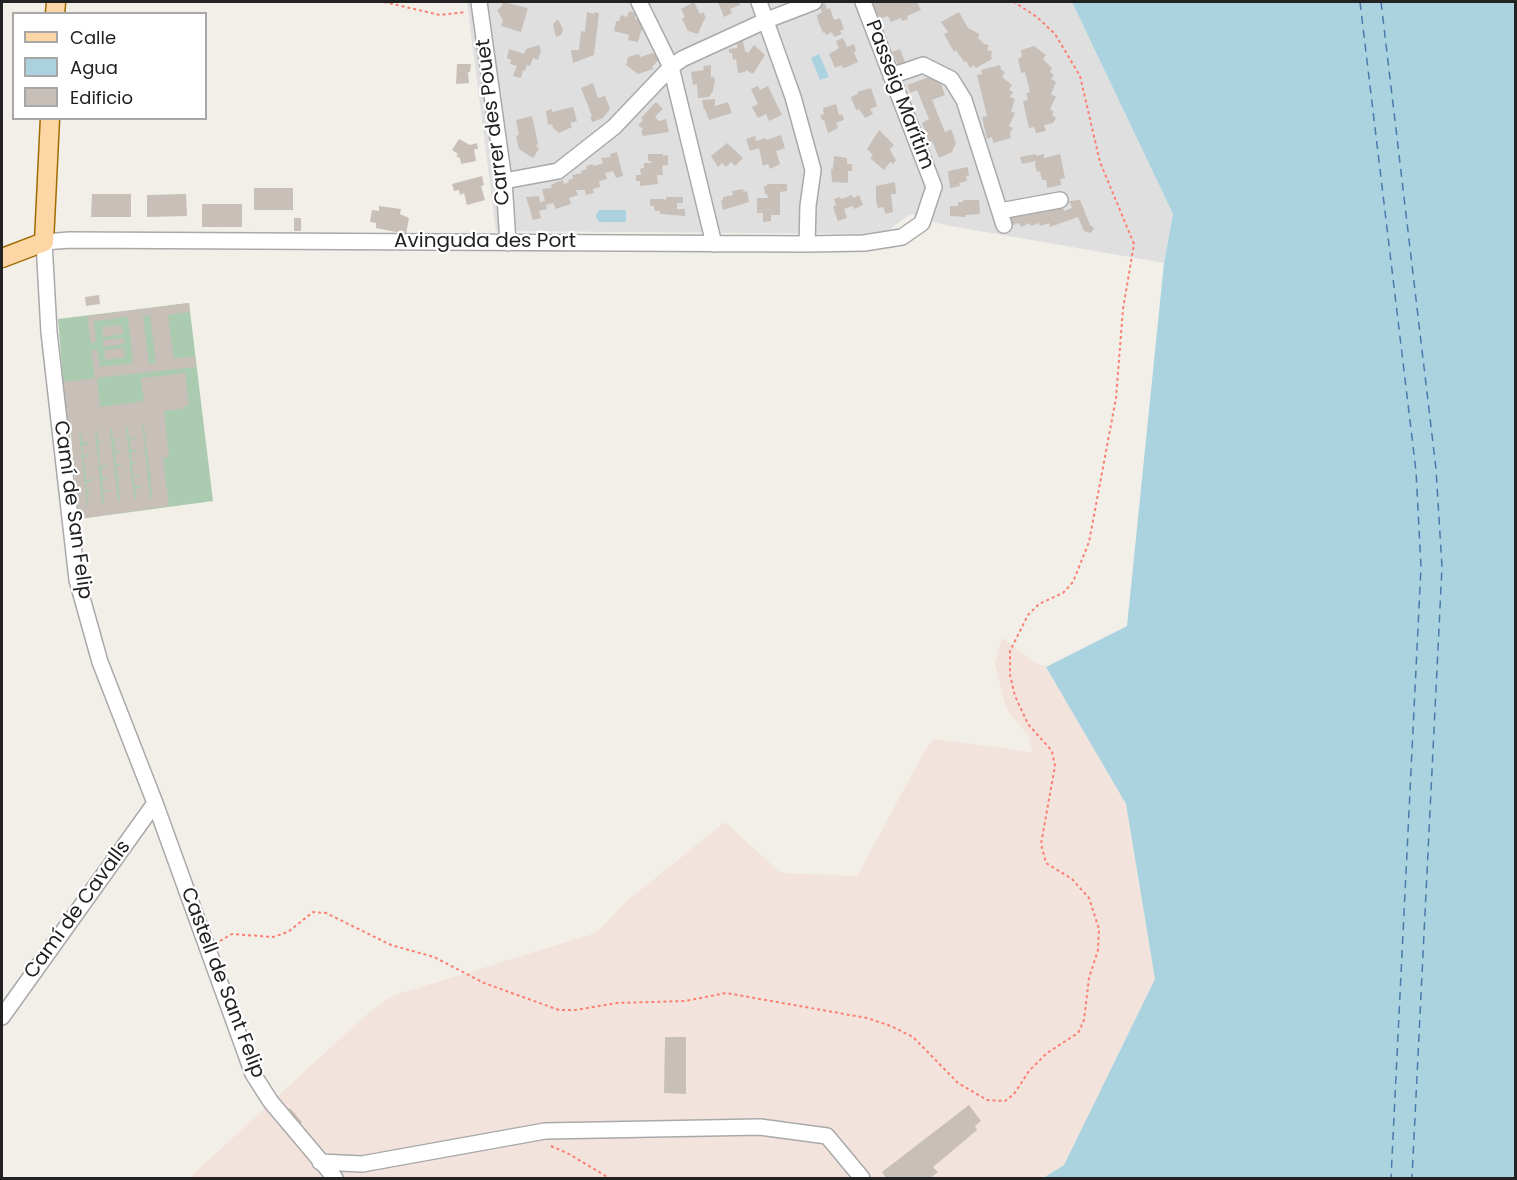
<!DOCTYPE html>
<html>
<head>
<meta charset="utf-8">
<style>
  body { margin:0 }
  #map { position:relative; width:1517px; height:1180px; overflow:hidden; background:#f2efe9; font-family:Poppins,sans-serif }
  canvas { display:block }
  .frame { position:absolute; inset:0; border:3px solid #222; pointer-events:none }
  .legend { position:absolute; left:12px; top:12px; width:195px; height:108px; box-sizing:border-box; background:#fff; border:2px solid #a7a7a7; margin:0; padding:8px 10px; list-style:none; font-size:18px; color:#222 }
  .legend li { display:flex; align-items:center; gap:12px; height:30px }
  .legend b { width:30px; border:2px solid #a7a7a7 }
</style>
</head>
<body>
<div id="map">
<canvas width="1517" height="1180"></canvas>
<div class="frame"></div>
<ul class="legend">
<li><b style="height:8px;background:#fcd6a4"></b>Calle</li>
<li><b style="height:16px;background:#aad3df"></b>Agua</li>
<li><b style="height:16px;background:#c7bfb8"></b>Edificio</li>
</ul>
</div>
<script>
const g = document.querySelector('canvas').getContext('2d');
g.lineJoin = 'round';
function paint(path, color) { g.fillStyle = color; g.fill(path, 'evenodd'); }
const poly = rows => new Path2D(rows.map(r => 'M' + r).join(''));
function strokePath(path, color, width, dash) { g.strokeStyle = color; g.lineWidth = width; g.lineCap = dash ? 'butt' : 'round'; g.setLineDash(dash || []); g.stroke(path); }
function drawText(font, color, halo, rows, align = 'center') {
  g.font = font + ' Poppins,sans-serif'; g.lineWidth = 4.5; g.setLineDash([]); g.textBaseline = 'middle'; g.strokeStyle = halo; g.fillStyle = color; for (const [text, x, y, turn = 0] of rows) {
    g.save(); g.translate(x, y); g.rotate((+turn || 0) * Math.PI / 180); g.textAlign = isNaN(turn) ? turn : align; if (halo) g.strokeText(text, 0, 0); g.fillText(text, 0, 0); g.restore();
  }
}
const residential = poly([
  [467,2,1072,2,1173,214,1164,263,945,225,910,214,884,234,496,231]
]);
const military = poly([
  [1002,637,1031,660,1046,667,1126,804,1155,979,1064,1165,1043,1178,189,1178,366,1015,392,996,596,933,627,901,725,822,781,873,857,876,925,750,934,739,1032,752,1029,737,1006,708,995,664]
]);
const cemetery = poly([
  [189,303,213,501,79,519,71,434,64,392,58,319]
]);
const water = poly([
  [1072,2,1515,2,1515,1178,1043,1178,1064,1165,1155,979,1126,804,1046,667,1127,626,1164,263,1173,214],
  [819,54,829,77,820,80,811,58],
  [599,210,626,210,626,222,599,222,596,216]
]);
const ferry = poly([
  [1360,2,1416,471,1421,567,1391,1178],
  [1381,2,1436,469,1442,567,1412,1178]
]);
const building = poly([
  [503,2,528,8,521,32,501,26,503,20,497,10,501,7],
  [694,2,700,14,703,12,706,18,704,20,698,34,688,31,682,19,685,17,681,9],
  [718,2,739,2,740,5,730,9,732,13,724,17],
  [871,2,917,2,921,10,907,16,908,19,902,21,901,18,891,22,888,16,880,19],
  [825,3,827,9,830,8,834,20,840,18,844,29,840,31,842,34,834,37,832,32,826,35,825,32,823,33,818,21,817,15,822,12,819,5],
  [629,11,636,13,635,19,641,20,647,27,641,31,638,42,628,40,629,35,614,31,616,21,619,21,621,15,627,17],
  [587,12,594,14,594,12,599,13,594,55,573,63,571,50,579,50,581,31,585,32],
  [959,12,968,28,979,34,978,38,984,44,989,45,987,50,992,51,991,56,992,59,976,68,974,65,970,68,966,61,964,62,956,50,954,52,944,34,948,32,941,22],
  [558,19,563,30,561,35,556,37,553,24],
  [843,38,847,47,854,44,856,51,854,52,858,62,847,67,843,68,841,65,835,68,829,54,839,48,836,41],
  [743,41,745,51,748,53,754,45,765,55,753,74,746,70,745,72,738,73,736,59,733,60,732,53,729,53,729,49,737,48,737,42],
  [539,45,541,51,538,60,533,58,530,66,527,65,525,71,523,70,521,78,513,76,517,66,510,64,511,60,507,58,509,49,524,54,526,49],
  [1034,46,1046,55,1043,59,1052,68,1050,72,1054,75,1051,79,1056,82,1051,94,1056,97,1050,109,1054,112,1052,115,1056,118,1053,123,1044,125,1046,131,1036,133,1034,127,1029,128,1023,101,1028,100,1026,93,1030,92,1025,72,1021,73,1018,59,1022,57,1021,50],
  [900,49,905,62,898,65,892,52],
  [653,53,660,58,652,67,653,69,638,74,626,65,628,57,639,54,640,57],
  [457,64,471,64,470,72,468,72,469,83,456,84],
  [711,65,711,77,714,77,715,80,713,91,709,97,698,98,697,84,693,85,691,72,704,70,703,66],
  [1000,65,1001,70,1005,72,1002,77,1012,85,1009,90,1013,92,1010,97,1015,99,1011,111,1015,113,1009,126,1013,128,1010,133,1011,138,993,143,992,137,987,139,982,117,987,116,977,75,982,74,981,70],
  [937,74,945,95,932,100,945,132,951,129,956,143,952,152,939,158,932,141,929,143,922,123,929,119,917,90,910,93,907,85],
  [593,83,598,98,605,96,610,109,603,118,592,122,590,117,592,116,581,88],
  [758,86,760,90,768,86,782,115,769,121,766,114,758,118,752,107,758,104,751,89],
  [871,88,877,106,870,109,873,114,865,118,859,109,856,110,851,97,858,94,857,92],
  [715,99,715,106,728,102,732,113,709,120,705,109,704,110,702,100],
  [656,102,663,109,655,117,659,121,666,119,669,132,643,136,641,131,643,129,638,125,643,120,641,118],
  [836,104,839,115,842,114,844,120,836,123,838,128,828,133,824,120,822,120,820,115,824,114,823,108],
  [573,107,577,121,570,123,572,127,559,133,553,128,552,124,548,125,546,111,552,109,552,112],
  [532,116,538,144,536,146,539,149,533,158,519,149,516,136,519,135,516,120],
  [879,130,894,145,890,149,891,152,896,160,893,164,890,162,884,170,870,158,873,155,867,149],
  [781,135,785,148,776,151,780,164,770,169,768,164,763,166,759,148,750,151,746,139,755,136,756,141,766,138,767,140],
  [459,139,470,145,477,143,478,149,474,149,476,161,461,164,460,158,456,156,458,154,452,150],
  [727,143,743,158,735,166,731,162,726,167,722,163,718,167,711,156],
  [617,152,623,176,616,178,613,171,605,173,607,179,599,181,600,187,593,189,594,193,586,195,585,190,576,190,578,195,569,198,571,204,556,209,553,203,546,205,547,209,539,211,541,218,533,220,526,197,539,196,540,202,545,201,542,189,552,188,551,185,557,182,563,180,564,184,569,182,568,180,573,179,572,175,582,173,581,171,587,169,586,166,593,164,593,166,598,165,603,163,601,158,611,157,610,154],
  [648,154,663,154,663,156,668,155,668,165,662,166,663,175,657,175,658,184,640,186,640,181,636,181,636,175,641,175,640,169,644,168,644,163,651,163,651,161,648,161],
  [1036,154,1036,156,1044,154,1044,158,1060,154,1065,178,1060,179,1061,185,1047,188,1046,180,1042,180,1040,171,1037,172,1035,164,1036,161,1022,164,1020,157],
  [834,156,847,158,847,164,852,164,852,171,848,171,848,183,832,182,831,169,833,169],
  [968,167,969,176,966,176,967,181,959,183,960,186,950,188,948,171],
  [482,176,484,185,481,186,485,200,467,205,464,193,460,195,459,190,454,191,452,184],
  [895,182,896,194,891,194,893,212,885,214,884,207,878,208,876,201,876,186],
  [767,184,787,184,787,191,780,192,780,215,771,215,771,221,763,222,763,213,757,213,757,198,768,198,767,194,765,194,764,186,767,186],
  [254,188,293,188,293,210,254,210],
  [743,189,744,192,747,191,749,202,723,210,721,201,723,200,723,197,733,195,732,191],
  [92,194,131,194,131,217,91,217],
  [186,194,187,216,147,217,147,195],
  [852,195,853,198,859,195,863,205,854,209,853,206,844,209,847,218,838,221,833,207,836,205,834,199,840,197,841,199],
  [666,197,683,197,683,203,677,203,677,209,685,209,685,216,660,214,660,211,655,211,654,206,650,206,650,199,664,199,666,201],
  [963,200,979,200,980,214,965,215,966,217,950,216,950,206,958,206,958,202,963,202],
  [1080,200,1090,225,1094,228,1091,233,1084,231,1078,217,1050,227,1049,223,1040,226,1039,223,1031,226,1030,223,1021,227,1019,223,1014,225,1009,223,1005,212,1033,209,1035,212,1043,209,1045,212,1063,207,1064,211,1072,208,1069,201],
  [202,204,242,204,242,227,202,227],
  [379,206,401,209,400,214,409,218,406,234,376,228,376,223,370,222,372,210,379,211],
  [294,218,301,218,301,231,294,231],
  [99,295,100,304,86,306,85,297],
  [189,303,190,312,168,315,174,359,195,356,196,367,95,378,91,350,97,350,100,367,133,363,128,317,94,321,96,342,91,343,87,316],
  [150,315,156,363,149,364,143,316],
  [121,325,123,334,103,337,102,327],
  [123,338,124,344,103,347,103,340],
  [124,348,125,357,105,360,104,350],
  [185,373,189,405,184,406,184,409,164,411,169,457,163,458,169,506,79,519,71,434,69,434,63,382,97,378,100,407,144,401,141,378],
  [142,425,144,425,145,436,147,436,145,438,146,448,148,450,147,450,148,461,150,460,148,462,149,473,151,473,150,485,152,487,151,487,152,497,150,498],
  [126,427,128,427,129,438,135,437,136,439,130,439,131,450,137,449,137,451,131,452,132,462,138,463,132,464,133,475,139,474,139,476,133,476,135,487,141,486,141,488,135,489,136,499,134,499],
  [110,429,112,429,113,440,120,439,120,440,114,441,115,452,121,451,121,453,115,453,116,464,122,464,122,465,116,466,118,477,124,476,118,478,119,489,125,490,119,490,120,501,118,501],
  [95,431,97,431,98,441,104,441,98,443,99,454,105,455,99,455,100,466,107,465,107,467,101,468,102,478,108,478,108,479,102,480,103,490,109,490,109,491,103,492,104,503,102,503],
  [79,433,81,433,82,443,88,442,88,444,82,445,83,455,89,455,90,456,83,457,85,468,91,467,85,469,86,480,92,479,92,481,86,482,87,492,93,493,87,494,89,505,87,505],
  [665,1037,686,1037,686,1094,664,1093],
  [969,1105,981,1121,975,1126,977,1130,933,1167,938,1172,930,1178,886,1178,882,1172],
  [290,1108,302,1122,296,1128,284,1114]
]);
const path = poly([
  [384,2,440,15,466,12],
  [220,941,232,934,273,937,288,932,313,912,326,913,391,945,434,957,484,983,559,1010,576,1010,617,1003,685,1001,726,993,867,1018,891,1026,913,1037,958,1083,987,1100,1005,1101,1014,1094,1029,1071,1047,1053,1078,1033,1084,1020,1089,978,1098,950,1099,929,1089,898,1072,879,1046,863,1041,844,1055,766,1052,751,1028,724,1015,696,1010,675,1010,651,1028,615,1039,604,1063,593,1073,582,1089,542,1116,398,1123,309,1134,244,1100,162,1080,76,1055,34,1037,17,1014,2],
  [551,1146,569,1154,609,1178]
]);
const minor = poly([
  [479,2,504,181,508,243],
  [639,2,671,67,714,244],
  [759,2,793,97,813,170,808,206,807,244],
  [891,76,923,65,951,79,964,100,1004,225],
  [504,181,558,171,614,127,671,67,682,59,767,20,814,2],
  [1000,211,1060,200],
  [2,1017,155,803],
  [320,1162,362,1164,545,1131,760,1127,827,1136,862,1178],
  [335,1178,271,1102,253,1074,155,803,100,662,77,580,49,332,44,242,70,240,807,244,864,243,902,237,922,223,934,187,863,2]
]);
const major = poly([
  [55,14,56,2],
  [2,258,44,242,50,118]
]);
const streetNames = [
  ["Passeig Marítim",899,95,69],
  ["Carrer des Pouet",494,122,-97],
  ["Avinguda des Port",485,242],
  ["Camí de San Felip",72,510,82],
  ["Camí de Cavalls",78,910,-54],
  ["Castell de Sant Felip",222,983,69]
];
paint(residential, '#e0dfdf');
paint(military, '#f3e3dd');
paint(cemetery, '#aacbaf');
paint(water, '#aad3df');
strokePath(ferry, '#4a7aab', 1.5, [8, 6]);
paint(building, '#c7bfb8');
strokePath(minor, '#a9a9a9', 18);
strokePath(major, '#a06b00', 21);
strokePath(path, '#fa8072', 2, [3, 3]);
strokePath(minor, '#fff', 15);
strokePath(major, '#fcd6a4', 18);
drawText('20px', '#222', '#fff', streetNames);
</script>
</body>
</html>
